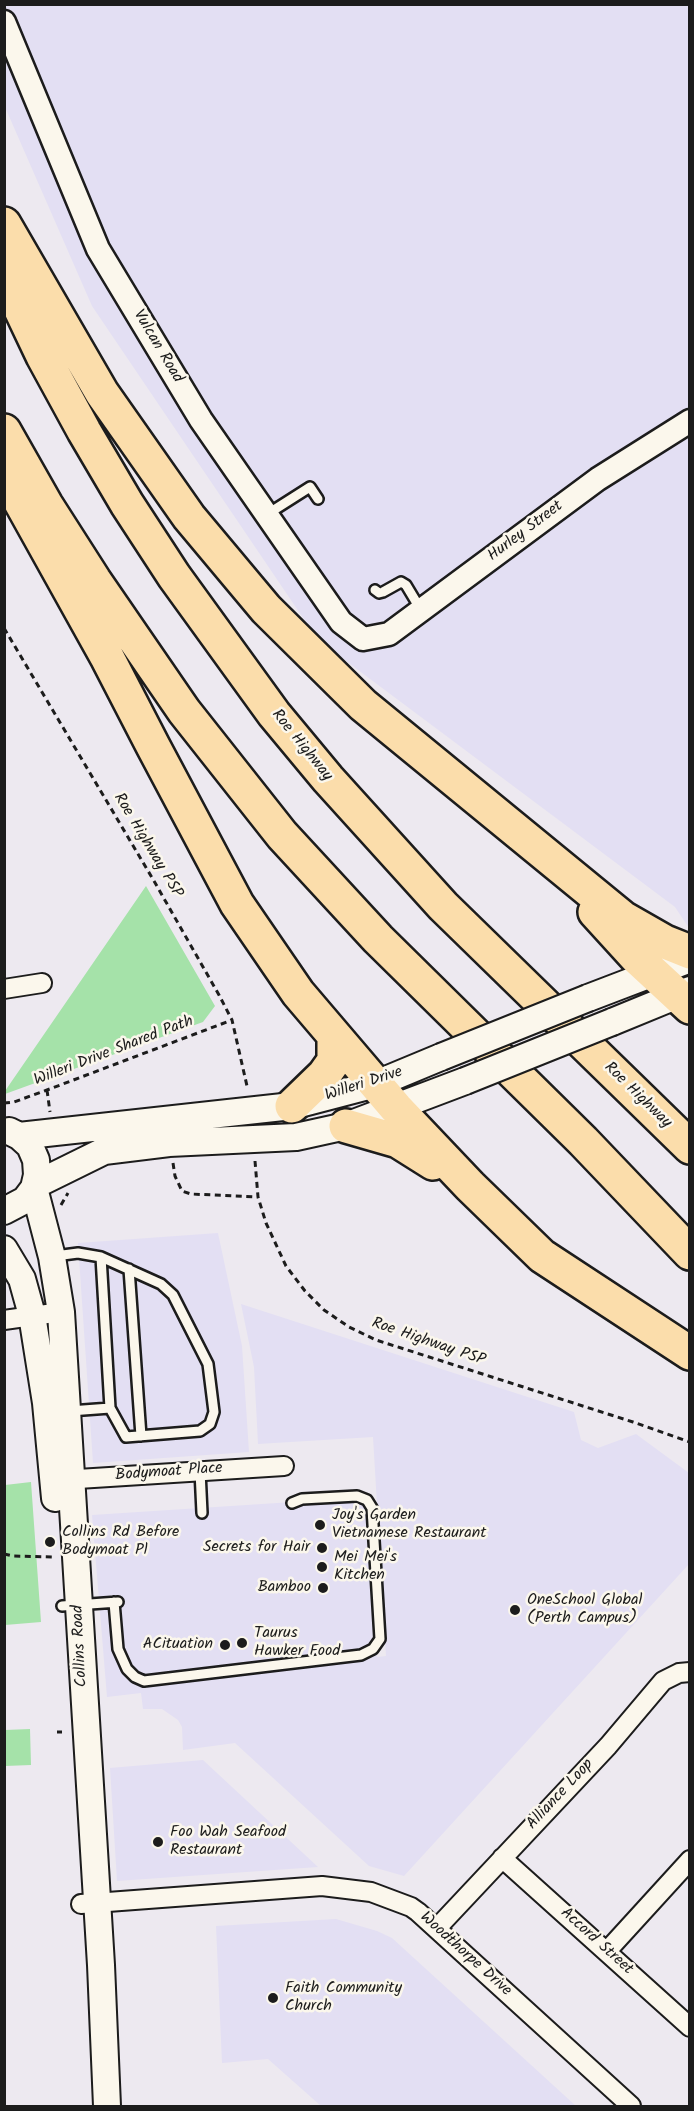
<!DOCTYPE html>
<html>
<head>
<meta charset="utf-8">
<style>
  body { margin:0 }
  #map { position:relative; width:694px; height:2111px; overflow:hidden; background:#ede9f0; font-family:Kalam,sans-serif }
  canvas { display:block }
  .frame { position:absolute; inset:0; border:6px solid #1c1c1c; pointer-events:none }
</style>
</head>
<body>
<div id="map">
<canvas width="694" height="2111"></canvas>
<div class="frame"></div>
</div>
<script>
const g = document.querySelector('canvas').getContext('2d');
g.lineJoin = 'round';
function paint(path, color) { g.fillStyle = color; g.fill(path, 'evenodd'); }
const poly = rows => new Path2D(rows.map(r => 'M' + r).join(''));
function strokePath(path, color, width, dash) { g.strokeStyle = color; g.lineWidth = width; g.lineCap = dash ? 'butt' : 'round'; g.setLineDash(dash || []); g.stroke(path); }
function drawText(font, color, halo, rows, align = 'center') {
  g.font = font + ' Kalam,sans-serif'; g.lineWidth = 5; g.setLineDash([]); g.textBaseline = 'middle'; g.strokeStyle = halo; g.fillStyle = color; for (const [text, x, y, turn = 0] of rows) {
    g.save(); g.translate(x, y); g.rotate((+turn || 0) * Math.PI / 180); g.textAlign = isNaN(turn) ? turn : align; if (halo) g.strokeText(text, 0, 0); g.fillText(text, 0, 0); g.restore();
  }
}
const built = poly([
  [4,5,689,5,689,928,675,907,318,640,92,306,5,107],
  [218,1233,242,1346,249,1452,93,1463,78,1243],
  [241,1304,574,1412,581,1440,598,1448,636,1434,689,1473,689,1564,404,1876,369,1866,235,1743,183,1750,182,1727,178,1720,162,1709,143,1709,141,1693,107,1697,92,1515,370,1497,377,1657,386,1656,373,1437,258,1444,254,1367],
  [203,1760,318,1867,117,1881,110,1768],
  [336,1919,377,1931,392,1938,576,2106,321,2106,268,2059,222,2063,216,1926]
]);
const green = poly([
  [146,886,215,1006,203,1022,5,1094,5,1091],
  [31,1482,41,1622,5,1625,5,1485],
  [30,1729,31,1765,5,1766,5,1730]
]);
const path = poly([
  [4,628,154,881,219,995,232,1020,247,1086],
  [47,1090,50,1112],
  [4,1103,14,1102,47,1090,232,1020],
  [255,1161,258,1197,266,1223,286,1266,305,1291,324,1310,349,1327,376,1340,633,1422,690,1442],
  [173,1163,175,1176,182,1191,191,1194,258,1197],
  [61,1205,68,1193],
  [4,1554,13,1556,55,1557],
  [57,1732,62,1732]
]);
const service = poly([
  [266,515,310,487,318,499],
  [375,590,379,593,383,592,401,582,406,585,421,610],
  [55,1256,78,1253,101,1257,161,1284,173,1295,208,1364,214,1412,210,1424,200,1431,126,1437,110,1408,70,1411],
  [101,1257,110,1408],
  [129,1269,141,1436],
  [200,1471,202,1513],
  [114,1602,118,1649,127,1669,135,1677,144,1681,361,1655,373,1649,380,1639,372,1508,367,1500,357,1496,302,1499,292,1503],
  [62,1606,118,1602]
]);
const minor = poly([
  [4,989,42,983],
  [4,1320,61,1312],
  [62,1480,284,1466],
  [502,1858,690,2027],
  [81,1904,322,1886,371,1892,411,1907,418,1912,631,2106],
  [437,1928,608,1746,663,1681,679,1673,690,1672],
  [607,1951,690,1860]
]);
const tertiary = poly([
  [4,22,98,249,201,420,341,622,363,639,389,634,598,479,690,421]
]);
const secondary = poly([
  [588,998,690,959],
  [612,1022,690,990],
  [19,1136,292,1106,376,1084,441,1057],
  [35,1185,104,1151,169,1143,296,1137,346,1126,465,1081],
  [34,1188,52,1257,61,1312,101,1965,107,2106],
  [4,1211,25,1200,34,1188,37,1175,36,1160,30,1146,19,1136,9,1131],
  [4,1249,22,1279,32,1315,46,1403,55,1498]
]);
const motorway = poly([
  [4,224,102,393,189,517,266,609,363,705,623,918,665,942,690,952],
  [4,274,43,356,84,431,127,504,174,576,274,714,328,779,443,906,690,1147],
  [4,431,46,505,94,580,184,711,282,835,378,939,583,1141,690,1253],
  [4,472,107,657,153,746,237,904,298,993,396,1108,470,1186,542,1256,690,1353],
  [595,912,636,957,690,1007],
  [292,1106,324,1075,334,1061,334,1036],
  [346,1126,398,1141,433,1163]
]);
const secondaryBridge = poly([
  [441,1057,588,998],
  [465,1081,612,1022]
]);
const markers = [
  [320,1525,6,"#1c1c1c"],
  [50,1542,6,"#1c1c1c"],
  [322,1548,6,"#1c1c1c"],
  [322,1567,6,"#1c1c1c"],
  [323,1588,6,"#1c1c1c"],
  [515,1610,6,"#1c1c1c"],
  [242,1643,6,"#1c1c1c"],
  [225,1645,6,"#1c1c1c"],
  [158,1842,6,"#1c1c1c"],
  [273,1998,6,"#1c1c1c"]
];
const streetNames = [
  ["Vulcan Road",157,347,59],
  ["Hurley Street",526,532,-37],
  ["Roe Highway",301,746,51],
  ["Roe Highway PSP",147,846,59],
  ["Willeri Drive Shared Path",114,1052,-21],
  ["Willeri Drive",364,1085,-18],
  ["Roe Highway",637,1096,44],
  ["Roe Highway PSP",428,1343,19],
  ["Bodymoat Place",169,1473,-4],
  ["Collins Road",81,1646,-93],
  ["Alliance Loop",561,1795,-47],
  ["Accord Street",596,1942,42],
  ["Woodthorpe Drive",465,1955,42]
];
const poiNames = [
  ["Joy's Garden",332,1516],
  ["Vietnamese Restaurant",332,1534],
  ["Collins Rd Before",62,1533],
  ["Bodymoat Pl",62,1551],
  ["Secrets for Hair",310,1548,"right"],
  ["Mei Mei's",334,1558],
  ["Kitchen",334,1576],
  ["Bamboo",311,1588,"right"],
  ["OneSchool Global",527,1601],
  ["(Perth Campus)",527,1619],
  ["Taurus",254,1634],
  ["Hawker Food",254,1652],
  ["ACituation",213,1645,"right"],
  ["Foo Wah Seafood",170,1833],
  ["Restaurant",170,1851],
  ["Faith Community",285,1989],
  ["Church",285,2007]
];
paint(built, '#e3dff3');
paint(green, '#a5e2a9');
strokePath(service, '#1c1c1c', 14);
strokePath(minor, '#1c1c1c', 22);
strokePath(tertiary, '#1c1c1c', 27);
strokePath(secondary, '#1c1c1c', 30);
strokePath(motorway, '#1c1c1c', 38);
strokePath(path, '#1c1c1c', 3, [6, 4.5]);
strokePath(service, '#fbf7ec', 9);
strokePath(minor, '#fbf7ec', 18);
strokePath(tertiary, '#fbf7ec', 22);
strokePath(secondary, '#fbf7ec', 26);
strokePath(motorway, '#fbddab', 33);
strokePath(secondaryBridge, '#1c1c1c', 30, []);
strokePath(secondaryBridge, '#fbf7ec', 26);
for (const [x, y, r, color] of markers) { const dot = new Path2D(); dot.arc(x, y, r, 0, 2 * Math.PI); g.fillStyle = color; g.fill(dot); strokePath(dot, '#fbf7ec', 2); }
drawText('16px', '#1c1c1c', '#fbf7ec', streetNames);
drawText('16px', '#1c1c1c', '#fbf7ec', poiNames, 'left');
</script>
</body>
</html>
